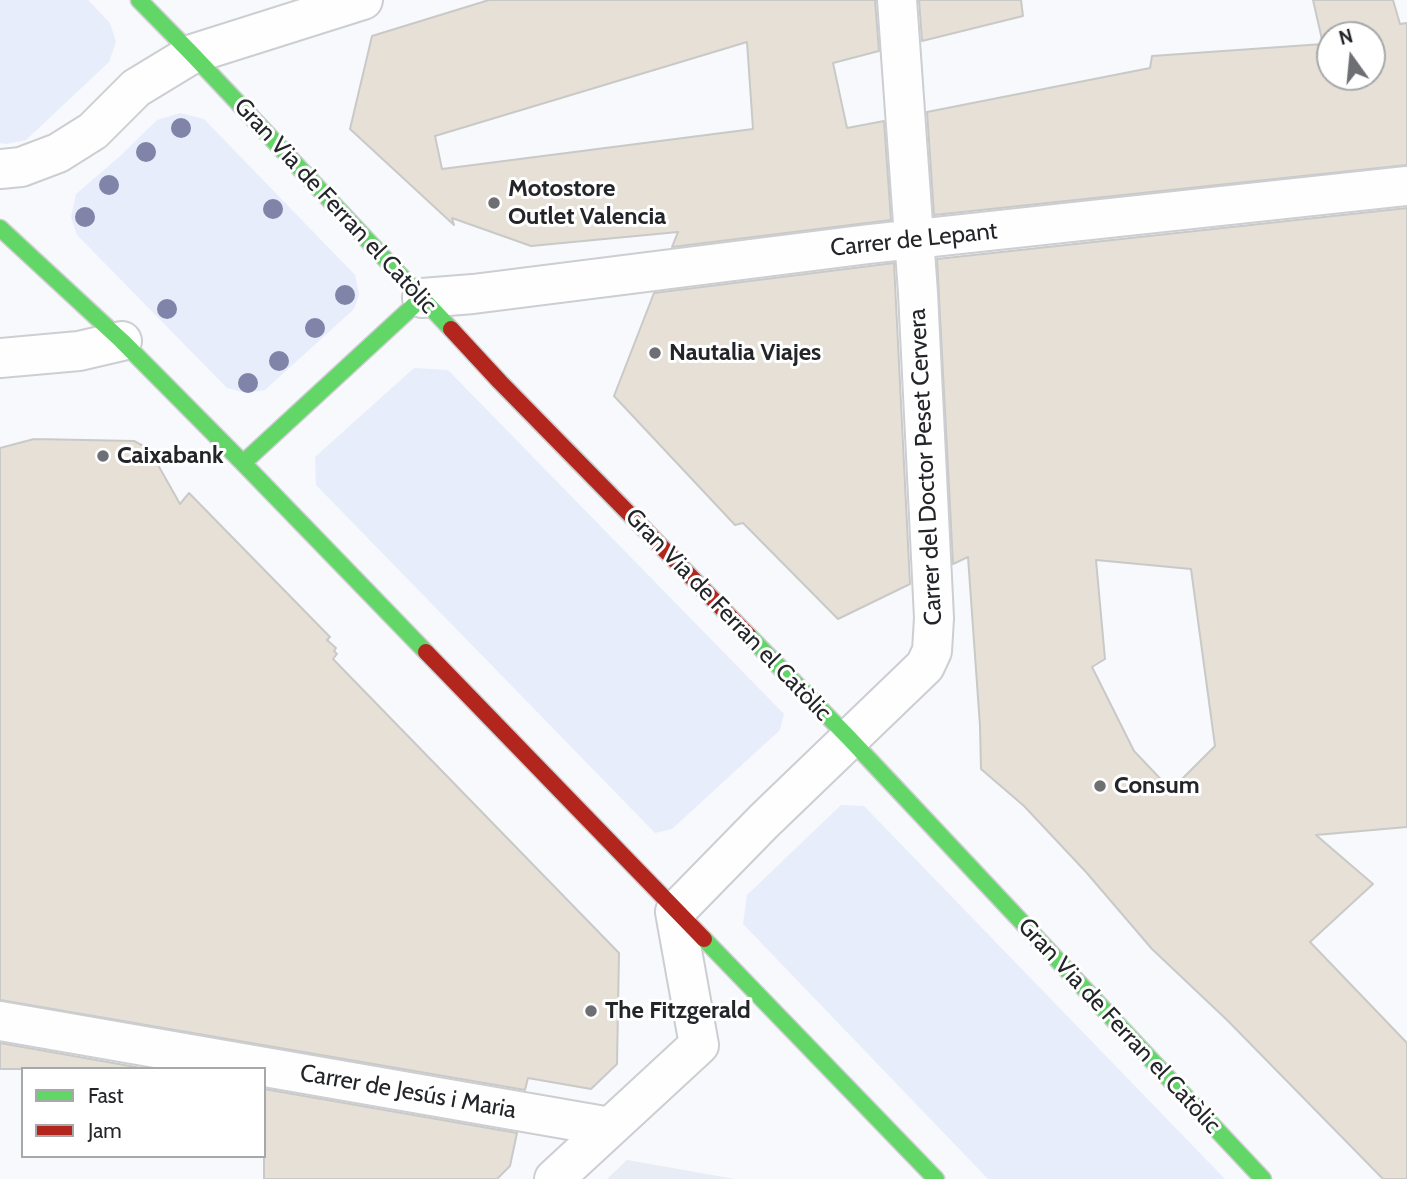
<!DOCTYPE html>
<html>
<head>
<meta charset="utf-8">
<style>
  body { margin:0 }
  #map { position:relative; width:1407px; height:1179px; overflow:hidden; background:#f7f9fc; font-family:Cabin,sans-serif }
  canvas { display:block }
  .legend { position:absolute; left:21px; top:1067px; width:245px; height:91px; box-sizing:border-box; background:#fff; border:2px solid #a7a8a9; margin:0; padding:9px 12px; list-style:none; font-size:21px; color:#232529 }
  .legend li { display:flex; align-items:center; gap:14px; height:35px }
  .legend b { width:35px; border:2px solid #a7a8a9 }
  .north { position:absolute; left:1316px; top:21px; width:70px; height:70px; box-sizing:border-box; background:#fff; border:2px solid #a7a8a9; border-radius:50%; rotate:345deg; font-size:19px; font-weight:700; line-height:28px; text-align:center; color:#232529 }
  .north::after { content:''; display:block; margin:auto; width:24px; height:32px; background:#6d6f73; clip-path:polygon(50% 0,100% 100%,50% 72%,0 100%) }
</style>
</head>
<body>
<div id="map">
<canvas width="1407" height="1179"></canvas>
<ul class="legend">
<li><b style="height:9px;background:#63d668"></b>Fast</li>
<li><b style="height:9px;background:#b3261e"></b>Jam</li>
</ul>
<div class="north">N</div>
</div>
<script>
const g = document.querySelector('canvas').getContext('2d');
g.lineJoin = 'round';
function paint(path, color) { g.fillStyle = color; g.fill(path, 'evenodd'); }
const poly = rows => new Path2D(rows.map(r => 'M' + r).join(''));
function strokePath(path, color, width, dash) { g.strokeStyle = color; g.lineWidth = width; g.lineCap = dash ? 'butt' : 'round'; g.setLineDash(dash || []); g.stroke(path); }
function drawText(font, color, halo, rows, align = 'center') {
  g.font = font + ' Cabin,sans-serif'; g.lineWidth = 6; g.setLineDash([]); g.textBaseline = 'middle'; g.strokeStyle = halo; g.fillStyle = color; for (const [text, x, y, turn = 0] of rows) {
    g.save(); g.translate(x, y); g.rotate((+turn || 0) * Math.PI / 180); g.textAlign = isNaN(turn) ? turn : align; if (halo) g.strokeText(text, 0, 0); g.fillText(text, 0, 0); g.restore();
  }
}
const built = poly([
  [627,1160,735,1179,607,1179]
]);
const green = poly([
  [0,0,88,0,110,23,116,42,109,62,26,140,6,144,0,143],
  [180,113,204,119,355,275,359,294,354,309,265,390,246,393,227,388,77,235,71,217,76,194,119,157,157,120],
  [414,368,448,370,784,714,780,730,672,829,655,833,316,485,315,457],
  [841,805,864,806,1225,1179,988,1179,743,924,747,895]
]);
const building = poly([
  [489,0,875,0,879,51,833,63,847,128,884,121,891,220,672,247,678,232,531,246,452,218,454,225,350,129,372,36,489,0],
  [747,42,753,129,442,169,435,136,747,42],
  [919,0,1021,0,1023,16,922,41,919,0],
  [1313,0,1393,0,1400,24,1407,23,1407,165,934,215,927,112,1150,68,1152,56,1323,44,1313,0],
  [1330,35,1372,35,1372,77,1330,77,1330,35],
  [1407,208,1407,827,1316,835,1373,884,1310,942,1407,1043,1407,1179,1383,1179,1227,1020,1152,949,1086,872,1024,806,981,769,980,726,968,557,953,564,937,259,1407,208],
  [1096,560,1191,569,1215,746,1171,790,1134,751,1092,667,1105,659,1096,560],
  [894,263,910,584,838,619,743,523,735,525,614,396,654,293,894,263],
  [34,439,134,441,149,449,180,504,189,493,330,637,327,640,336,648,334,651,337,654,333,659,619,953,617,1064,591,1089,528,1078,525,1090,0,1000,0,448,34,439],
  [0,1043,147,1069,0,1069,0,1043],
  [264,1089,517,1133,510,1166,497,1179,264,1179,264,1089]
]);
const street = poly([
  [0,169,21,167,58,153,93,131,136,88,192,54,363,0],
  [422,298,473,294,869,244,1407,186],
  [0,358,79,351,122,341],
  [0,1021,610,1127],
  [554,1179,699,1045,675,912,764,821,925,666,932,651,934,618,918,293,897,0]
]);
const fast = poly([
  [139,0,192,54,451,329],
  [0,228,122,341,243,463,426,652],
  [243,463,422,298],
  [749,636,849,738,1263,1179],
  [704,939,936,1179]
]);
const jam = poly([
  [451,329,500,382,749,636],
  [426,652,704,939]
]);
const trees = [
  [181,128],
  [146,152],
  [109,185],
  [273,209],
  [85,217],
  [345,295],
  [167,309],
  [315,328],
  [279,361],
  [248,383]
];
const markers = [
  [494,203,7,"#6d6f73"],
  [655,353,7,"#6d6f73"],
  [103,456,7,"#6d6f73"],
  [1100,786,7,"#6d6f73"],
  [591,1011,7,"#6d6f73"]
];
const poiNames = [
  ["Motostore",508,189],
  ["Outlet Valencia",508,217],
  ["Nautalia Viajes",669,353],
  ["Caixabank",117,456],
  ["Consum",1114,786],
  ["The Fitzgerald",605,1011]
];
const streetNames = [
  ["Gran Via de Ferran el Catòlic",335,206,47],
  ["Carrer de Lepant",914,240,-6],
  ["Carrer del Doctor Peset Cervera",926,467,-93],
  ["Gran Via de Ferran el Catòlic",728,615,46],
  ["Gran Via de Ferran el Catòlic",1119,1026,47],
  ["Carrer de Jesús i Maria",408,1092,10]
];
paint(built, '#e8ecf5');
paint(green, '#e8edfc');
paint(building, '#e6e0d7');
strokePath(building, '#c9c9c8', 2);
strokePath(street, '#ccced1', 42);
strokePath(fast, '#ccced1', 19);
strokePath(jam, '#ccced1', 19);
strokePath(street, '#fefeff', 38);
strokePath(fast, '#63d668', 16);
strokePath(jam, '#b3261e', 16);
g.fillStyle = '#7f84a8';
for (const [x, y] of trees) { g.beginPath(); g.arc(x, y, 10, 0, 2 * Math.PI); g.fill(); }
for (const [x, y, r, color] of markers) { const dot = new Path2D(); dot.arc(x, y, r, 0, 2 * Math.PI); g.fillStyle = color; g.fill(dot); strokePath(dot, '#fff', 2.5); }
drawText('bold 24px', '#232529', '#fff', poiNames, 'left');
drawText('24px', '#232529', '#fff', streetNames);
</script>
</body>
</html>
